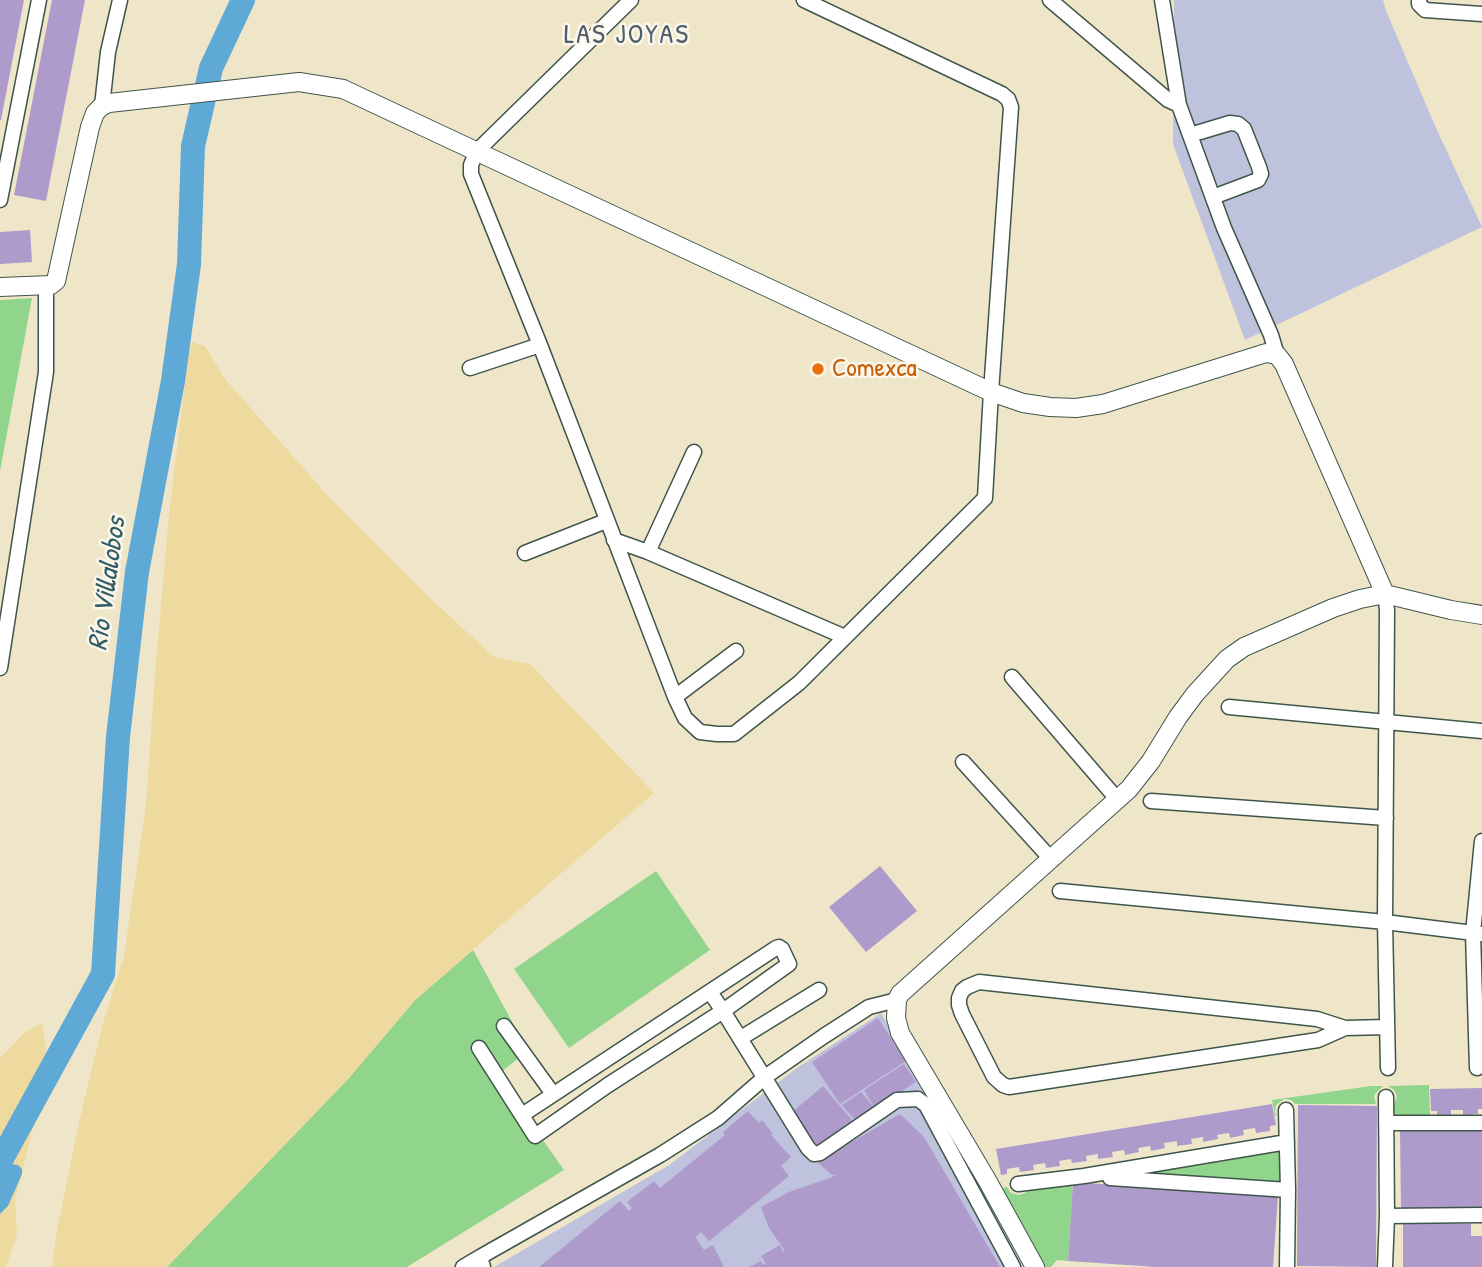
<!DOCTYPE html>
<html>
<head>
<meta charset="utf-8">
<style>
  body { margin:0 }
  canvas { display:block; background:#efe6c9 }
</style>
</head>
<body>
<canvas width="1482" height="1267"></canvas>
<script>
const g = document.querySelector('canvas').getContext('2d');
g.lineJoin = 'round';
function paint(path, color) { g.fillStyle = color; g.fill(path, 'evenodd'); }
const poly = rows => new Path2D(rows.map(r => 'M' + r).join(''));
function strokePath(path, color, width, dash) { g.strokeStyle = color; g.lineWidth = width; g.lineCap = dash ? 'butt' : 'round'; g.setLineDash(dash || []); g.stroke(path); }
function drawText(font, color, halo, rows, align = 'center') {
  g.font = font + ' "Patrick Hand",sans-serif'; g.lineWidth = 5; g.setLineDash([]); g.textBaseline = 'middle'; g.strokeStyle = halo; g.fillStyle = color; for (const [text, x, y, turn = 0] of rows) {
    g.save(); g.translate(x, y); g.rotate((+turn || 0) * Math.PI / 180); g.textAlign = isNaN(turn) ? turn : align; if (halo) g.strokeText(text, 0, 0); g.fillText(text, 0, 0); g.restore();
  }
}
const industrial = poly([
  [1174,0,1383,0,1386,11,1436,128,1482,227,1245,340,1173,144],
  [881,1013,1022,1267,494,1267,669,1165,797,1068]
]);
const green = poly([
  [32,298,0,471,0,300],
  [656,871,710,950,569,1048,514,969],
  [473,950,528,1051,497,1075,564,1170,407,1267,167,1267,349,1078,415,1000],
  [1429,1085,1430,1116,1394,1117,1394,1105,1397,1096,1394,1090,1388,1086],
  [1371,1086,1383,1086,1376,1093,1374,1096,1376,1104,1295,1104,1291,1100,1284,1099,1276,1105,1275,1112,1277,1116,1275,1116,1272,1100],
  [1287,1142,1288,1190,1084,1176],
  [1073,1182,1068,1261,1057,1260,1051,1267,1045,1267,1002,1188,1007,1187,1011,1193,1019,1195,1025,1193,1029,1187]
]);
const sand = poly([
  [192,342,205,346,225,379,328,496,431,599,494,657,530,664,654,793,415,1000,349,1078,167,1267,52,1267,57,1230,79,1122,103,1023,124,956,146,805,155,674,169,514,188,358],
  [42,1023,46,1048,45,1080,15,1200,17,1234,6,1267,0,1267,0,1058,24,1033]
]);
const water = poly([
  [10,1164,18,1165,22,1169,22,1174,8,1206,0,1214,0,1167]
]);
const river = poly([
  [0,1162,103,974,118,737,137,572,173,381,189,264,193,146,211,68,243,0]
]);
const building = poly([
  [0,0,24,0,1,120,0,120],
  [52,0,85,0,46,201,14,195],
  [30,230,32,262,0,264,0,232],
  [880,866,917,911,866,952,829,907],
  [878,1018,906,1061,840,1104,812,1062],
  [904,1064,916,1082,875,1108,864,1090],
  [823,1086,852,1120,819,1148,790,1114],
  [1482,1088,1482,1109,1478,1109,1478,1114,1463,1115,1463,1110,1451,1110,1451,1115,1437,1116,1437,1111,1431,1111,1430,1089],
  [861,1092,874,1107,856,1121,842,1105],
  [1272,1104,1276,1125,1270,1126,1270,1131,1256,1133,1255,1128,1243,1130,1244,1135,1230,1138,1229,1133,1217,1135,1218,1139,1203,1142,1203,1137,1191,1139,1192,1144,1177,1146,1177,1141,1171,1142,1164,1143,1165,1148,1151,1151,1150,1146,1138,1148,1139,1152,1125,1155,1124,1150,1112,1152,1113,1157,1098,1159,1098,1154,1086,1156,1087,1161,1072,1163,1071,1159,1059,1161,1060,1166,1046,1168,1045,1163,1033,1165,1034,1170,1020,1172,1019,1167,1007,1169,1007,1174,1001,1175,996,1149],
  [1298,1105,1377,1106,1376,1267,1297,1266],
  [748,1111,759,1123,762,1120,773,1134,771,1135,791,1157,781,1166,789,1176,709,1241,701,1232,695,1237,704,1250,713,1245,724,1267,539,1267,620,1201,629,1211,632,1208,627,1202,654,1181,660,1188,725,1135,723,1132],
  [900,1114,924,1137,1000,1267,749,1267,761,1261,763,1265,766,1263,761,1256,780,1245,783,1252,785,1251,769,1228,761,1207,789,1192,830,1178,837,1174,832,1175,817,1162],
  [1400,1130,1482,1130,1482,1209,1401,1209],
  [1073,1182,1278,1196,1273,1267,1156,1267,1068,1261],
  [1403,1223,1471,1224,1471,1236,1482,1236,1482,1267,1403,1267]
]);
const minor = poly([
  [631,0,477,151,471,165,471,174,540,345,675,697,685,718,700,732,717,734,734,734,799,683,985,498,991,392,1011,107,1008,99,1002,94,804,0],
  [1050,0,1168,100,1179,105],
  [1162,0,1179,105,1224,228,1271,335,1277,355],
  [1419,0,1419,4,1425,10,1482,14],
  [102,106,108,52,120,0],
  [1190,135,1230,123,1238,124,1244,129,1259,167,1261,174,1258,180,1213,197],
  [0,200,39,0],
  [470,368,540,345],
  [614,540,648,552,845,637],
  [648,552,694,452],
  [525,553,606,521],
  [1385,594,1387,610,1385,922,1388,1068],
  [0,668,46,372,46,285],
  [1012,677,1117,799],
  [675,697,736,651],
  [1229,707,1482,731],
  [963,762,1051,859],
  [1151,801,1386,818],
  [1060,891,1385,922,1482,934],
  [504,1026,553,1094],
  [1345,1028,1318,1040,1009,1087,1003,1085,994,1077,962,1014,959,1005,959,998,962,991,967,987,979,982,1317,1019,1345,1028,1387,1027],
  [741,1038,819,990],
  [479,1048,535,1136,608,1085,723,1011,710,992],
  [1477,1068,1473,933,1482,841],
  [1286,1110,1288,1190,1287,1267],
  [522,1115,776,948,779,947,782,949,789,964,723,1011,808,1148,814,1154,820,1153,897,1100,918,1099,926,1105,1013,1267],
  [1386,1123,1482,1123],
  [1110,1178,1288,1190],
  [1018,1184,1084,1176,1287,1142],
  [1387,1216,1482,1215],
  [463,1267,480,1257],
  [483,1267,480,1257,660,1155,718,1118,765,1077,824,1036,869,1007,897,1000],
  [1385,1267,1387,1216,1386,1097]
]);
const major = poly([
  [0,287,51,285,56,281,90,127,95,113,102,106,109,103,299,82,343,89,991,392,1023,403,1050,407,1076,408,1103,404,1266,353,1277,355,1284,364,1385,594],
  [1035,1267,987,1180,900,1033,896,1018,897,1000,900,994,1129,789,1151,761,1178,717,1195,694,1227,659,1244,647,1333,608,1360,599,1385,594,1451,610,1482,615]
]);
const markers = [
  [818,369,7,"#e8710a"]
];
const foodNames = [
  ["Comexca",832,369]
];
const neighbourhoodNames = [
  ["LAS JOYAS",627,36]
];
const waterNames = [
  ["Río Villalobos",108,584,-82]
];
paint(industrial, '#bfc2dd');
paint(green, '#91d48c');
paint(sand, '#eeda9e');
paint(water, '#5ea9d6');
strokePath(river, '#5ea9d6', 24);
paint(building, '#af9acc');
strokePath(minor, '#3e564a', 17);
strokePath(major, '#3e564a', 20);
strokePath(minor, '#fff', 14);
strokePath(major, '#fff', 18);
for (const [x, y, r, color] of markers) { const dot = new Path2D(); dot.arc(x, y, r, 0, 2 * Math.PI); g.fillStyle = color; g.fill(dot); strokePath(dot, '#fbf7ec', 2.5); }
drawText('26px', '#c56008', '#fbf7ec', foodNames, 'left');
g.letterSpacing = '2px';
drawText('28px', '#515e69', '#fbf7ec', neighbourhoodNames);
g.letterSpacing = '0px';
drawText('italic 28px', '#325d65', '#fbf7ec', waterNames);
</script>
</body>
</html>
